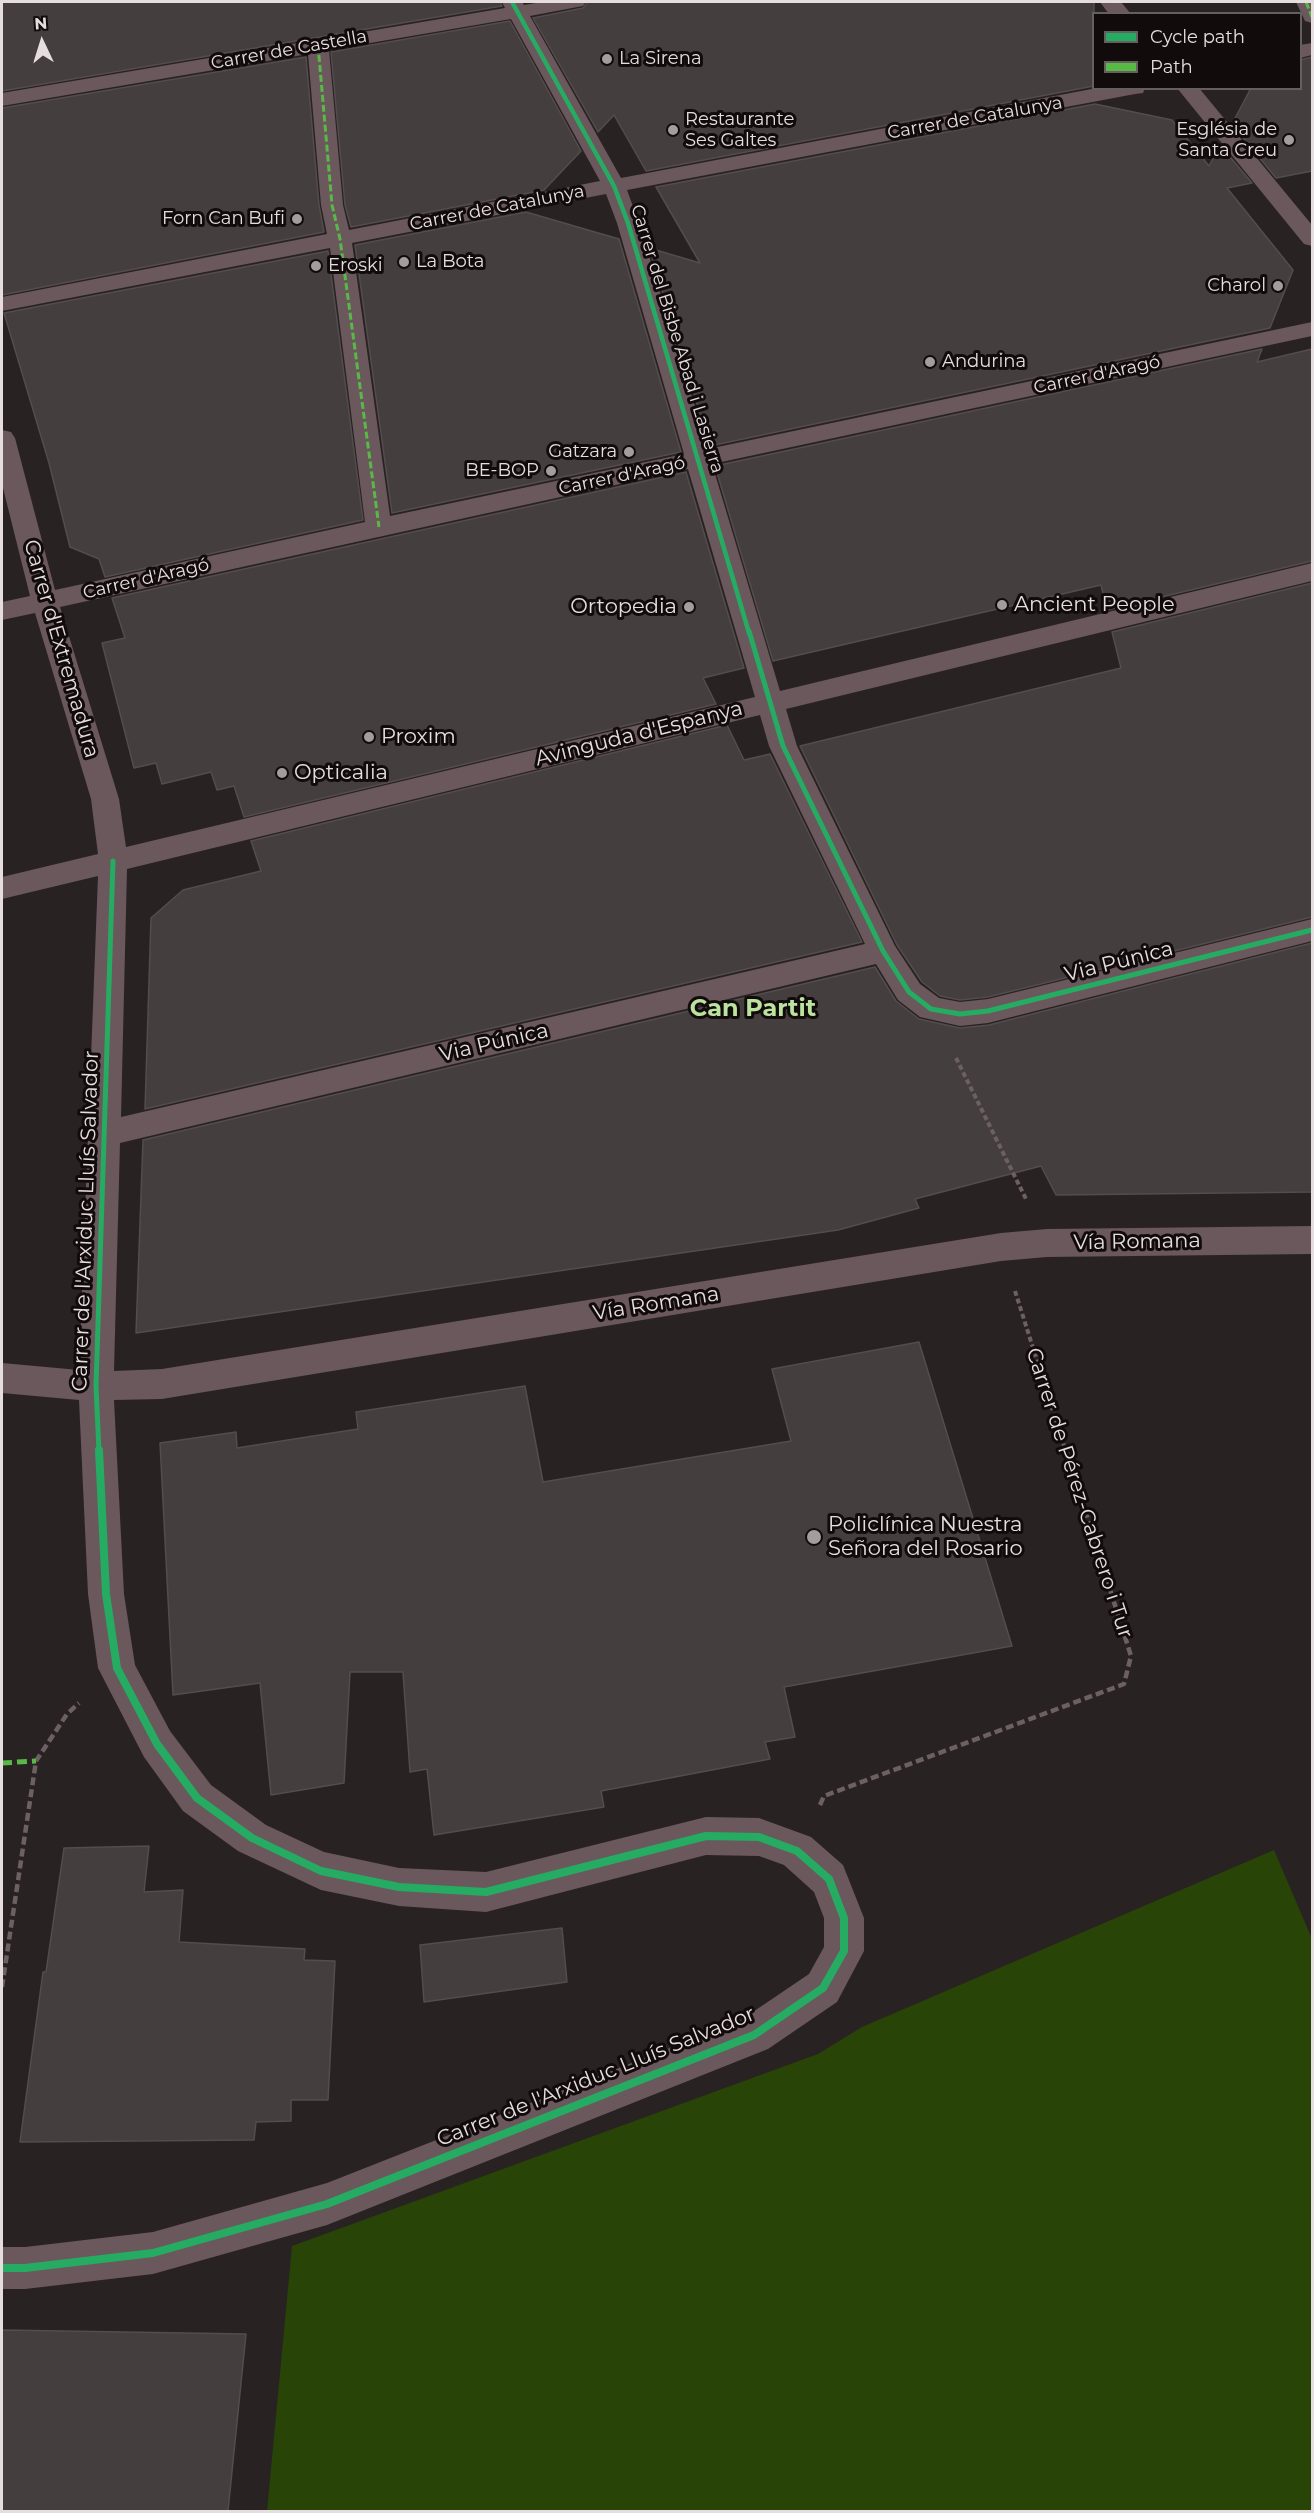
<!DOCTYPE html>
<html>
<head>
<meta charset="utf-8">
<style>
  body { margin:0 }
  #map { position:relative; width:1314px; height:2513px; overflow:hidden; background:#292223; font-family:Montserrat,sans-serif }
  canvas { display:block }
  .frame { position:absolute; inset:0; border:3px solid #e6ddde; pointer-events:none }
  .legend { position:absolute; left:1092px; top:12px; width:210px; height:78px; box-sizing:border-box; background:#110b0c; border:2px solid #665f60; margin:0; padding:8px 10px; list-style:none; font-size:18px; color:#e6ddde }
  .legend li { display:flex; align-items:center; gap:12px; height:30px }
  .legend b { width:30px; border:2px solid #665f60 }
  .north { position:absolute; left:12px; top:12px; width:60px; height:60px; -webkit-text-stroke:4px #110b0c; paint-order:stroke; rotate:356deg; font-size:16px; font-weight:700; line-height:24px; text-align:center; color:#e6ddde }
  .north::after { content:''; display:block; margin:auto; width:21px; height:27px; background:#e6ddde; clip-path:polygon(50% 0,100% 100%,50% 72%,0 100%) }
</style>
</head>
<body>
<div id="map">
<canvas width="1314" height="2513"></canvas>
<div class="frame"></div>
<ul class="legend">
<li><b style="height:8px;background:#26ab63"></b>Cycle path</li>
<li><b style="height:8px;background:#58b947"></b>Path</li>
</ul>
<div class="north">N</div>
</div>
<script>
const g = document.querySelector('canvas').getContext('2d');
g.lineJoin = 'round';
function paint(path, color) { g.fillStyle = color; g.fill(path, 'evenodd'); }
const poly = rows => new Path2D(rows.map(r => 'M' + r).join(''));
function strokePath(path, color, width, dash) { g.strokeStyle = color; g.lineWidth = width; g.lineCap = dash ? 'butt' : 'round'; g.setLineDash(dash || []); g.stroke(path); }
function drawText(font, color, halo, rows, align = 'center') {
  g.font = font + ' Montserrat,sans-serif'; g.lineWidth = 6; g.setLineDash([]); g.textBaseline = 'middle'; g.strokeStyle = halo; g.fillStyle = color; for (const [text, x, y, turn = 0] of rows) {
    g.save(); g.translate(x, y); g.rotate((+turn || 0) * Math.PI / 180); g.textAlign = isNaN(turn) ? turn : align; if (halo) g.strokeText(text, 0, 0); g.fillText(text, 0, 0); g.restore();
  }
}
const green = poly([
  [1274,1850,1312,1939,1312,2511,267,2511,292,2246,818,2054,862,2027]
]);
const building = poly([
  [2,2,500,2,502,6,2,91,2,2],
  [588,2,1094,2,1094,86,646,171,614,115,598,132,533,18,583,8,588,2],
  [510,21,581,151,544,190,351,227,345,205,331,52,510,21],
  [306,57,319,205,324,232,2,295,2,108,306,57],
  [1312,57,1312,171,1276,178,1232,124,1251,88,1300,88,1300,60,1312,57],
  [1095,104,1172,120,1209,166,1220,145,1252,183,1227,188,1293,270,1270,328,710,446,649,248,700,263,656,187,1095,104],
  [526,212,619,239,681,452,392,513,355,245,526,212],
  [328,251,363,520,105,577,99,559,70,547,49,463,4,313,328,251],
  [1262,349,1257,362,1312,349,1312,561,1107,610,1101,585,773,661,715,466,1262,349],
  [686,472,744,668,703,678,716,704,244,817,234,786,217,790,211,772,162,784,156,763,134,768,102,643,125,638,112,598,686,472],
  [1312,583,1312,917,988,997,960,1000,940,996,922,982,897,945,800,746,1121,668,1112,632,1312,583],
  [727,725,744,760,770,754,862,942,145,1109,151,918,183,890,261,871,251,841,727,725],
  [1312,943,1312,1192,1056,1195,1041,1166,915,1199,919,1208,838,1230,136,1333,143,1140,875,967,896,1001,919,1019,960,1028,989,1025,1312,943],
  [919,1342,1012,1646,784,1687,795,1737,765,1742,770,1759,601,1791,604,1807,434,1835,427,1769,410,1772,403,1672,350,1672,344,1783,271,1795,260,1683,173,1695,160,1443,236,1432,237,1448,358,1429,356,1412,525,1386,543,1482,791,1441,772,1369,919,1342],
  [149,1846,144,1892,183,1890,179,1942,305,1949,304,1960,335,1961,328,2100,291,2100,291,2121,256,2122,254,2140,20,2142,43,1972,46,1972,64,1848,149,1846],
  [562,1928,567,1982,424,2002,420,1945,562,1928],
  [2,2330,246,2334,228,2511,2,2511,2,2330]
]);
const pathFar1 = poly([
  [956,1058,1026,1199],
  [1015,1291,1066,1452]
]);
const path = poly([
  [820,1805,824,1796,1124,1684,1131,1656,1066,1450],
  [2,1987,36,1761,67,1714,79,1703]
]);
const minor = poly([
  [502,2,522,2,524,5,542,2,586,2,583,6,530,16,621,178,1097,88,1145,88,1143,93,1135,94,627,190,639,223,708,449,1312,322,1312,336,712,464,780,691,1312,563,1312,581,786,709,797,746,895,946,920,984,939,998,960,1002,988,999,1312,919,1312,941,988,1023,960,1026,920,1017,898,1000,876,964,120,1143,114,1371,162,1369,1001,1233,1047,1229,1312,1226,1312,1254,1047,1257,1001,1261,162,1399,114,1400,124,1594,135,1665,170,1731,211,1785,266,1825,324,1852,399,1868,486,1872,706,1817,759,1818,811,1837,843,1865,864,1918,864,1951,837,2002,768,2049,327,2225,153,2274,25,2289,2,2289,2,2247,25,2247,153,2232,327,2183,741,2020,809,1974,824,1947,824,1918,814,1892,784,1865,759,1856,706,1855,486,1912,399,1906,321,1890,238,1851,183,1811,144,1757,98,1668,88,1594,79,1400,2,1393,2,1363,79,1370,98,876,2,899,2,877,98,854,91,799,35,613,2,620,2,602,30,596,2,484,2,430,11,432,15,438,55,590,365,522,330,248,2,311,2,297,327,234,321,205,308,54,2,106,2,93,505,8,502,2],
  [511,19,600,181,349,230,343,205,329,50,511,19],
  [606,194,617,223,684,454,390,516,352,243,606,194],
  [688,469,755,697,126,847,119,799,60,607,688,469],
  [760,715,769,746,865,944,121,1117,127,869,760,715],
  [1100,2,1121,2,1131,14,1109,14,1100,2],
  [1296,2,1312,2,1312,23,1305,21,1296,2],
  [1312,43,1312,55,1300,58,1300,45,1312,43],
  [1177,88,1199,88,1312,225,1312,246,1304,244,1177,88]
]);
const quietFar1 = poly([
  [1306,2,1312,17],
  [318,45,332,205,340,239,379,527]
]);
const quiet = poly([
  [2,1763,36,1761]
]);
const cyclewayFar2 = poly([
  [512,2,614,186,628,223,749,633]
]);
const cyclewayFar1 = poly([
  [749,631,783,746,883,951,909,992,931,1009,960,1014,988,1011,1312,930],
  [99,1452,96,1386,113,861]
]);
const cycleway = poly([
  [2,2268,25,2268,153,2253,327,2204,754,2035,823,1988,844,1951,844,1918,829,1879,797,1851,759,1837,706,1836,486,1892,399,1887,321,1871,252,1838,197,1798,157,1744,117,1668,106,1594,99,1450]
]);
const markers = [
  [607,59,6,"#a49c9d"],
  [673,130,6,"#a49c9d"],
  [1289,140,6,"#a49c9d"],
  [297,219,6,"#a49c9d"],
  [404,262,6,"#a49c9d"],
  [316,266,6,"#a49c9d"],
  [1278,286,6,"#a49c9d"],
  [930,362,6,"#a49c9d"],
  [629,452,6,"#a49c9d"],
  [551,471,6,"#a49c9d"],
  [1002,605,6,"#a49c9d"],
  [689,607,6,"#a49c9d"],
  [369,737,6,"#a49c9d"],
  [282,773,6,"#a49c9d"],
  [814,1537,8,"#a49c9d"]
];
const farStreetnames = [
  ["Carrer de Castella",289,50,-10],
  ["Carrer de Catalunya",975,118,-10],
  ["Carrer de Catalunya",497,208,-11],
  ["Carrer del Bisbe Abad i Lasierra",677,339,73],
  ["Carrer d'Aragó",1097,375,-12],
  ["Carrer d'Aragó",622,476,-12],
  ["Carrer d'Aragó",146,579,-13]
];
const farPoinames = [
  ["La Sirena",619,59],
  ["Restaurante",685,120],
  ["Ses Galtes",685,141],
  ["Església de",1277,130,"right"],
  ["Santa Creu",1277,151,"right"],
  ["Forn Can Bufi",285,219,"right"],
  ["La Bota",416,262],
  ["Eroski",328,266],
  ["Charol",1266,286,"right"],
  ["Andurina",942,362],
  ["Gatzara",617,452,"right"],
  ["BE-BOP",539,471,"right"]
];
const poiNames = [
  ["Ancient People",1014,605],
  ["Ortopedia",677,607,"right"],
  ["Proxim",381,737],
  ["Opticalia",294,773],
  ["Policlínica Nuestra",828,1525],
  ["Señora del Rosario",828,1549]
];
const streetNames = [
  ["Carrer d'Extremadura",61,649,74],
  ["Avinguda d'Espanya",639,734,-14],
  ["Via Púnica",1119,962,-14],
  ["Via Púnica",494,1043,-13],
  ["Carrer de l'Arxiduc Lluís Salvador",86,1221,-88],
  ["Vía Romana",1137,1242,-1],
  ["Vía Romana",656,1304,-9],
  ["Carrer de Pérez-Cabrero i Tur",1079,1493,72],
  ["Carrer de l'Arxiduc Lluís Salvador",596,2077,-22]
];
const quarterNames = [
  ["Can Partit",753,1009]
];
paint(green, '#284406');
paint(building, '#443e3f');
strokePath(building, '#534d4e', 1.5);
strokePath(pathFar1, '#6d6062', 4, [5, 3]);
strokePath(path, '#6d6062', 4.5, [8, 4]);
paint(minor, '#6a585c');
strokePath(quietFar1, '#58b947', 3, [7, 3]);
strokePath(quiet, '#58b947', 5, [10, 5]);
strokePath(cyclewayFar2, '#26ab63', 4.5);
strokePath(cyclewayFar1, '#26ab63', 5);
strokePath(cycleway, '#26ab63', 8);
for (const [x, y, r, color] of markers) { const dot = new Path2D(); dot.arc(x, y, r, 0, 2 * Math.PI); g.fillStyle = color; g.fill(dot); strokePath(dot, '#110b0c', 2); }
drawText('18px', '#e6ddde', '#110b0c', farStreetnames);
drawText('18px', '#e6ddde', '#110b0c', farPoinames, 'left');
drawText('21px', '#e6ddde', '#110b0c', poiNames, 'left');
drawText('21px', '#e6ddde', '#110b0c', streetNames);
drawText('bold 24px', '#bbe39e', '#110b0c', quarterNames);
</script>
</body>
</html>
